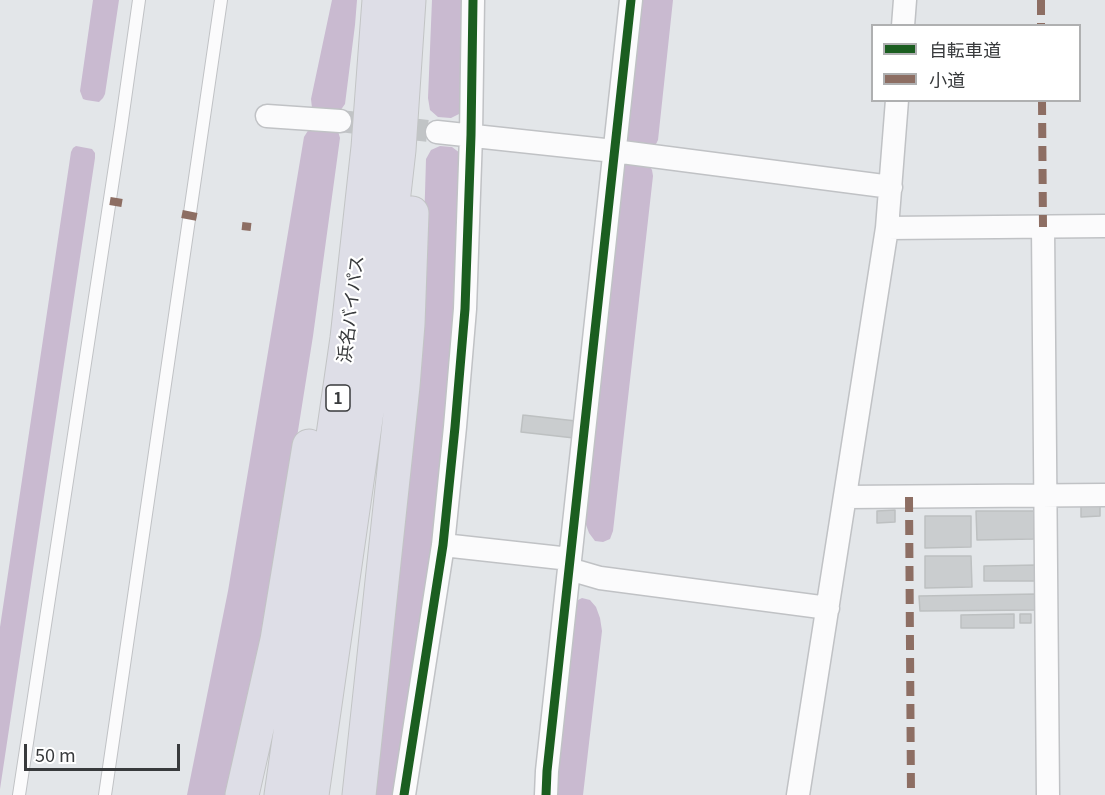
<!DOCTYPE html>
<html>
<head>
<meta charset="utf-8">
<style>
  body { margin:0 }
  #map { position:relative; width:1105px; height:795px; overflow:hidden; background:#e3e6e9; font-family:Georgia,"Noto Sans JP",serif }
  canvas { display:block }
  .legend { position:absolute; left:871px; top:24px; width:210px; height:78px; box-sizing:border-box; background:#fff; border:2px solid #afb0b1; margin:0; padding:8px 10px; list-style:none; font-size:18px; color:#383a3c }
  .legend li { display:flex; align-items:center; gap:12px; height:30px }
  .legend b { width:30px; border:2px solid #afb0b1 }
  .scale { position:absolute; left:24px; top:744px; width:156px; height:27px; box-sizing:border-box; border:3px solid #383a3c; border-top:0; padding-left:8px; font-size:18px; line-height:21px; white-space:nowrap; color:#383a3c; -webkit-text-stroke:4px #fff; paint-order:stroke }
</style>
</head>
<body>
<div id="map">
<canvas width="1105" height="795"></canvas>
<ul class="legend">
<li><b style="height:8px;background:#1b5e20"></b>自転車道</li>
<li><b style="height:8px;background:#8d6e63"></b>小道</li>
</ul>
<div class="scale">50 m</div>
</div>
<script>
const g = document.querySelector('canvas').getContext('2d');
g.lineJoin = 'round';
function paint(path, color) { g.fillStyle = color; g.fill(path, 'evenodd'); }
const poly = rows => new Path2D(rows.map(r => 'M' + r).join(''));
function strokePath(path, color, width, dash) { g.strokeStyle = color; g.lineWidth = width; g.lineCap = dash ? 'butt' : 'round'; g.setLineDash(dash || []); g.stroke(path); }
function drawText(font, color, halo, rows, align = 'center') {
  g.font = font + ' Georgia,"Noto Sans JP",serif'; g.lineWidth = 4.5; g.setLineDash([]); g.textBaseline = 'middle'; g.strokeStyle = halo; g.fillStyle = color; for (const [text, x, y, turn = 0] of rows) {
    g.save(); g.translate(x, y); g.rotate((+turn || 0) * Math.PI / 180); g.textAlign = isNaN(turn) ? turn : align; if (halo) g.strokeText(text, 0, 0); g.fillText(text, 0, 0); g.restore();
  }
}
const forest = poly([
  [93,0,119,0,105,94,103,98,99,102,86,100,83,99,80,91],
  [332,0,357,0,355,25,345,104,340,111,312,108,311,99],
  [432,0,465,0,461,113,451,118,438,117,430,110,428,98],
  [637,0,673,0,658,140,655,146,627,145,622,134],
  [309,129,338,131,340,138,313,336,272,595,229,795,187,795,228,591,304,137],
  [76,146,92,149,95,153,95,158,0,789,0,627,71,152,73,148],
  [440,146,452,147,460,153,457,309,435,544,396,795,372,795,423,261,426,159,431,150],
  [626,161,649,165,652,170,653,176,613,531,610,539,603,542,595,541,589,533,585,522,618,171],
  [582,598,590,600,596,607,600,618,602,631,583,795,552,795,574,602]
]);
const building = poly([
  [523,415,576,421,574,438,521,432,523,415],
  [1081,504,1100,504,1100,516,1081,517,1081,504],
  [895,510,895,522,877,523,877,511,895,510],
  [976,511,1034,511,1034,539,977,540,976,511],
  [925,516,971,516,971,547,925,548,925,516],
  [925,556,971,556,972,587,925,588,925,556],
  [1037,565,1037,581,984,581,984,566,1037,565],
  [1037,594,1037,610,920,611,919,596,1037,594],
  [1014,614,1014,628,961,628,961,615,1014,614],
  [1020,614,1031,614,1031,623,1020,623,1020,614]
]);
const streetTunnel = poly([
  [340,121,437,132]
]);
const lane = poly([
  [19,795,121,127,139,0],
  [105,795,221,0]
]);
const street = poly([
  [903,26,905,0],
  [267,116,340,121],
  [437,132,614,151,891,187],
  [1043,227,1048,795],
  [887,228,1105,226],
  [845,497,1105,495],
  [443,545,570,559],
  [569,569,600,578,828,608],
  [404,795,443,545,455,427,465,309,471,135,473,0],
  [546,795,547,771,631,0],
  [798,795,887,228,897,100]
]);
const highway = poly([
  [242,795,277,640,309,446],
  [281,795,347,338,368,147,379,0],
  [312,795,377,342,399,150,409,0],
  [359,795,403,386,408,324,412,213]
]);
const quiet = poly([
  [1041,0,1041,26],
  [1042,100,1043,227],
  [110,201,122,203],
  [182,214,197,217],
  [242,226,251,227],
  [909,497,911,795]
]);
const cycleway = poly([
  [404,795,443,545,455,427,465,309,471,135,473,0],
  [546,795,547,771,631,0]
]);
const shields = [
  [338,398,24]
];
const shieldNames = [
  ["1",338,398]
];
const streetNames = [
  ["浜名バイパス",350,309,-83]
];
paint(forest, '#c9bad0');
paint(building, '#cacdcf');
strokePath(building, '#bdc0c1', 1.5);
strokePath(streetTunnel, '#c1c4c6', 22, [22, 11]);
strokePath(lane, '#c0c2c5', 14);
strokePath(street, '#c0c2c5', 25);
strokePath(highway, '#c2c4c5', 35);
strokePath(lane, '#fbfbfc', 12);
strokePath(street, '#fbfbfc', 22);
strokePath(highway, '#dedee7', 33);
strokePath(quiet, '#8d6e63', 8, [15, 8]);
strokePath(cycleway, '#1b5e20', 9);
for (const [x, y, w] of shields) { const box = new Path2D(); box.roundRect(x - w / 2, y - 13, w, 26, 4.5); g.fillStyle = '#fff'; g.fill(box); strokePath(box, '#383a3c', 1.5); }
drawText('bold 16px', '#383a3c', null, shieldNames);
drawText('18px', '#383a3c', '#fff', streetNames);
</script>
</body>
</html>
